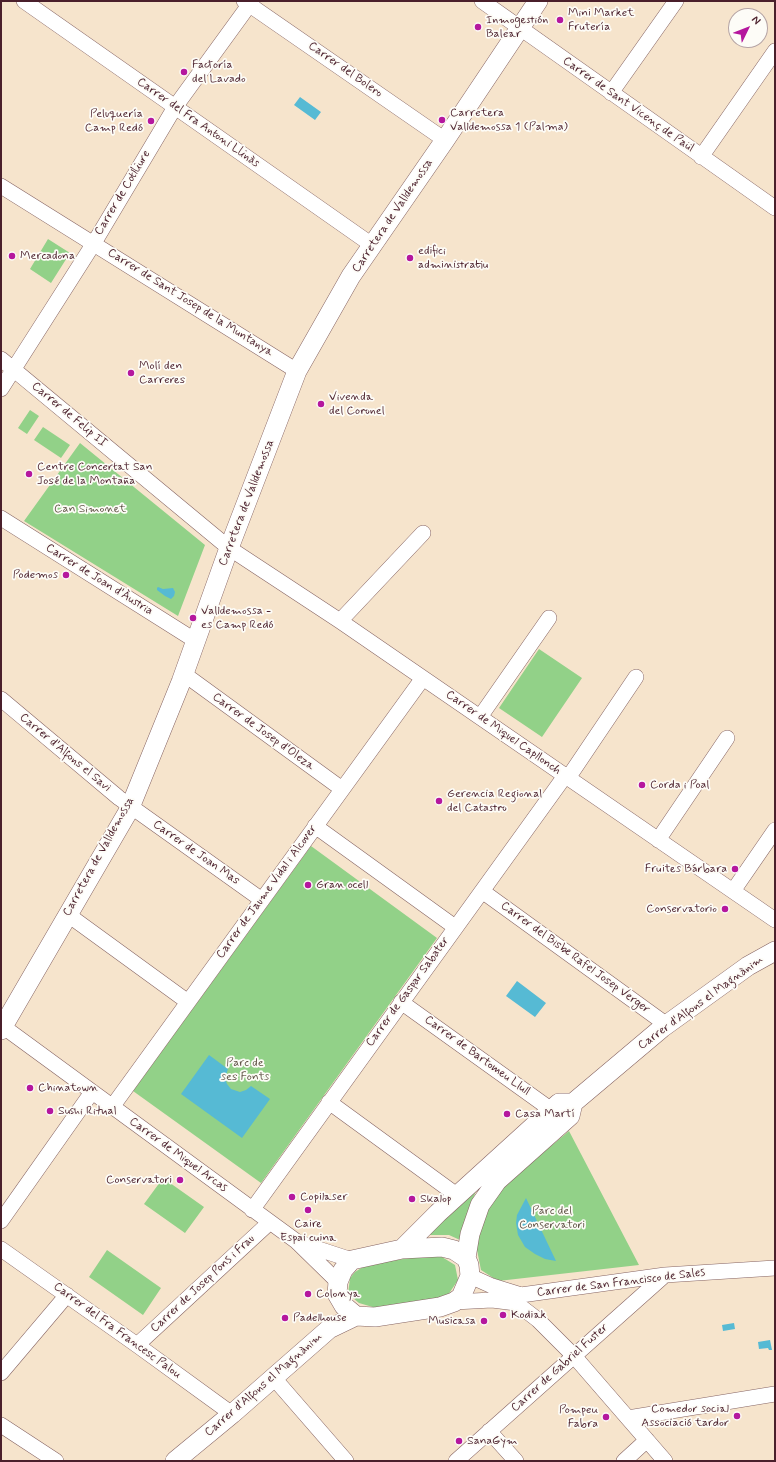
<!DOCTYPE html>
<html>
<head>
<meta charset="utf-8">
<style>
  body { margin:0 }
  #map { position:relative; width:776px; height:1462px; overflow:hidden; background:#f6e4cc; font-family:Mynerve,sans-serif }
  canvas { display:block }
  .frame { position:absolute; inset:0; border:2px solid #4a1f2b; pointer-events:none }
  .north { position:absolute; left:728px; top:8px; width:40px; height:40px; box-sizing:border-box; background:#fdfcf7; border:1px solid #b5a4a5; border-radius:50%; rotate:47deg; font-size:11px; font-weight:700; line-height:16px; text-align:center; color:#4a1f2b }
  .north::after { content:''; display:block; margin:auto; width:14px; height:18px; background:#b5179e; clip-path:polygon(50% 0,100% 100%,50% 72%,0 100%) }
</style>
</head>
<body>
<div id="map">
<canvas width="776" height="1462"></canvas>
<div class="frame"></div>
<div class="north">N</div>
</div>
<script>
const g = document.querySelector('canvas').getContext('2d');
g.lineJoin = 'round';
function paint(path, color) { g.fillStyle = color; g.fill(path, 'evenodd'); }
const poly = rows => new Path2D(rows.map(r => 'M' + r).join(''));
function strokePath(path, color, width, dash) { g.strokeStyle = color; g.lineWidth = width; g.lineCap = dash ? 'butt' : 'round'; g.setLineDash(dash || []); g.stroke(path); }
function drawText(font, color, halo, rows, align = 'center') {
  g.font = font + ' Mynerve,sans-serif'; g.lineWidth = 3.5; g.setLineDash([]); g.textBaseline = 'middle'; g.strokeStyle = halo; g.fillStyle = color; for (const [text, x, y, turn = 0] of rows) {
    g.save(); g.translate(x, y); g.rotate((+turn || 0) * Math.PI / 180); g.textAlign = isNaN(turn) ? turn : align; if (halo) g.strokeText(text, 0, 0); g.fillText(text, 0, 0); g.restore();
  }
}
const green = poly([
  [48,239,70,253,51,283,30,269],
  [30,410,39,416,27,434,18,428],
  [43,427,70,445,61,458,34,440],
  [80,443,205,545,178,616,24,521],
  [539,649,582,678,542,737,499,708],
  [311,846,437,938,261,1183,133,1091],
  [569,1131,639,1265,498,1281,481,1270,476,1245,490,1197],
  [163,1178,204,1207,185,1233,144,1204],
  [476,1191,466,1217,460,1240,449,1235,430,1235,432,1231],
  [107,1250,161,1288,143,1315,89,1277],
  [422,1256,442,1257,455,1265,458,1280,448,1295,419,1304,376,1308,359,1303,348,1294,350,1278,355,1272,366,1265]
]);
const water = poly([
  [300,97,321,112,315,120,294,105],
  [158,587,163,589,173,588,175,592,174,596,171,599,165,596,157,590,157,588],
  [517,981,546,1003,535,1017,506,996],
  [209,1055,228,1069,225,1078,227,1084,231,1089,240,1092,246,1090,251,1086,270,1099,242,1138,181,1094],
  [526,1198,556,1261,545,1259,535,1254,525,1247,518,1235,516,1223,517,1215],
  [734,1323,735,1329,723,1331,722,1325],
  [770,1340,772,1350,769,1350,768,1348,759,1349,758,1342]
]);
const minor = poly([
  [24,1,372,245],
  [244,1,445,140],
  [482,1,775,208],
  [611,93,676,1],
  [701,157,775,51],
  [1,186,297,371],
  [1,359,229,548,340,621,775,920],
  [1,389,94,243,175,107,252,1],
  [1,518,196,641],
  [340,621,423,533],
  [184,674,342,789],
  [1,699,119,798,262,900],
  [480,717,549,618],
  [568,778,636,677],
  [315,826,455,927],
  [658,840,727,738],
  [482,891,667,1025],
  [733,891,775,830],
  [67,914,188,1002],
  [401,1002,546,1106,547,1113],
  [1,1025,296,1241,338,1282],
  [329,1102,458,1196],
  [112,1107,423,678],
  [252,1210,565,776],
  [1,1221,92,1092],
  [300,1243,352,1260],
  [1,1249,137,1345,232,1414],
  [470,1276,492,1286,521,1295,665,1275,775,1268],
  [454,1302,492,1300,516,1303,538,1320,574,1356,665,1461],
  [137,1345,269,1223],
  [1,1373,67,1295],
  [273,1377,346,1461],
  [628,1418,775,1394],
  [1,1425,56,1461],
  [489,1431,516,1461],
  [456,1461,665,1275],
  [624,1461,647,1440]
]);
const major = poly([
  [1,1030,129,810,181,682,229,548,297,371,351,276,445,140,538,1],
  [442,1247,454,1250,466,1258,469,1265,470,1276,461,1297,454,1302,440,1307,375,1317,356,1316,344,1306,337,1294,338,1282,343,1270,352,1260,402,1249,442,1247],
  [402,1249,438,1213,559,1103,573,1103],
  [466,1258,470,1234,480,1205,497,1181,570,1116,573,1103,662,1028,748,966,775,951],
  [175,1461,232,1414,329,1329,356,1316]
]);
const markers = [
  [560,20,4,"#b5179e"],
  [478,27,4,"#b5179e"],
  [184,72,4,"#b5179e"],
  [442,120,4,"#b5179e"],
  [151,121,4,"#b5179e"],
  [12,256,4,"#b5179e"],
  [410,258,4,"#b5179e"],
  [131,373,4,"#b5179e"],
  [321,404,4,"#b5179e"],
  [29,474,4,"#b5179e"],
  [66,575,4,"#b5179e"],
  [193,618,4,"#b5179e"],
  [642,785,4,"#b5179e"],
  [439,801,4,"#b5179e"],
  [735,869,4,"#b5179e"],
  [308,885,4,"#b5179e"],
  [725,909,4,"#b5179e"],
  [30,1088,4,"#b5179e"],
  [50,1111,4,"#b5179e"],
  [507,1114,4,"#b5179e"],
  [180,1180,4,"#b5179e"],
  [292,1197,4,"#b5179e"],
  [412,1199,4,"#b5179e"],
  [308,1210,4,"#b5179e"],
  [308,1294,4,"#b5179e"],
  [503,1315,4,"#b5179e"],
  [285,1318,4,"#b5179e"],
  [484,1321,4,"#b5179e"],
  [737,1416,4,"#b5179e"],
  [606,1417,4,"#b5179e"],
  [459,1441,4,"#b5179e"]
];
const poiNames = [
  ["Mini Market",568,13],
  ["Frutería",568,27],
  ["Inmogestión",486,20],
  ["Balear",486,34],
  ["Factoría",192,65],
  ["del Lavado",192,79],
  ["Carretera",450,113],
  ["Valldemossa 1 (Palma)",450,127],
  ["Peluquería",143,114,"right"],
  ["Camp Redó",143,128,"right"],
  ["edifici",418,251],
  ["administratiu",418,265],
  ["Mercadona",20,256],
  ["Molí den",139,366],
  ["Carreres",139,380],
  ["Vivenda",329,397],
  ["del Coronel",329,411],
  ["Centre Concertat San",37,467],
  ["José de la Montaña",37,481],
  ["Podemos",58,575,"right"],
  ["Valldemossa -",201,611],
  ["es Camp Redó",201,625],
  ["Corda i Poal",650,785],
  ["Gerencia Regional",447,794],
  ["del Catastro",447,808],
  ["Fruites Bárbara",727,869,"right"],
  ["Gran ocell",316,885],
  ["Conservatorio",717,909,"right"],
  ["Chinatown",38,1088],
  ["Sushi Ritual",58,1111],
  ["Casa Martí",515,1114],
  ["Conservatori",172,1180,"right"],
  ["Copilaser",300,1197],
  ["Skalop",420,1199],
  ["Caire",308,1224,"center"],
  ["Espai cuina",308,1238,"center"],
  ["Colonya",316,1294],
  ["Kodiak",511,1315],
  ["Padelhouse",293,1318],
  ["Musicasa",476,1321,"right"],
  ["Comedor social",729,1409,"right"],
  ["Associació tardor",729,1423,"right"],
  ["Pompeu",598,1410,"right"],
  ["Fabra",598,1424,"right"],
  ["SanaGym",467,1441]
];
const streetNames = [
  ["Carrer del Bolero",345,70,35],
  ["Carrer de Sant Vicenç de Paül",628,105,35],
  ["Carrer del Fra Antoni Llinàs",198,123,35],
  ["Carrer de Cotlliure",123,193,-59],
  ["Carretera de Valldemossa",393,216,-56],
  ["Carrer de Sant Josep de la Muntanya",190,303,32],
  ["Carrer de Felip II",69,415,40],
  ["Carretera de Valldemossa",247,503,-69],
  ["Carrer de Joan d'Àustria",99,580,32],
  ["Carrer de Josep d'Oleza",263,732,36],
  ["Carrer de Miquel Capllonch",503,733,35],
  ["Carrer d'Alfons el Savi",65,753,40],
  ["Carrer de Joan Mas",196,853,35],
  ["Carretera de Valldemossa",99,857,-61],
  ["Carrer de Jaume Vidal i Alcover",267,892,-54],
  ["Carrer del Bisbe Rafel Josep Verger",575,958,36],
  ["Carrer de Gaspar Sabater",408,992,-54],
  ["Carrer d'Alfons el Magnànim",701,1003,-36],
  ["Carrer de Bartomeu Llull",477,1056,36],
  ["Carrer de Miquel Arcas",178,1155,36],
  ["Carrer de San Francisco de Sales",621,1283,-7],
  ["Carrer de Josep Pons i Frau",203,1284,-43],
  ["Carrer del Fra Francesc Palou",117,1331,36],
  ["Carrer de Gabriel Fuster",560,1368,-42],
  ["Carrer d'Alfons el Magnànim",264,1385,-41]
];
const parkNames = [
  ["Can Simonet",90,509],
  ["Parc de",245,1063],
  ["ses Fonts",245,1077],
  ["Parc del",552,1211],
  ["Conservatori",552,1225]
];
paint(green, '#92d188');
paint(water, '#56bad4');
strokePath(minor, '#866463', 16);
strokePath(major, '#866463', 20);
strokePath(minor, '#fff', 15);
strokePath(major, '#fff', 19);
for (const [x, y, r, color] of markers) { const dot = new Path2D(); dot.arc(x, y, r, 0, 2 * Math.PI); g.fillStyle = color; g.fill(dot); strokePath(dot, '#fdfcf7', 1.5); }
drawText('12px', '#4a1f2b', '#fdfcf7', poiNames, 'left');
drawText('12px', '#4a1f2b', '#fdfcf7', streetNames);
drawText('12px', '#605447', '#fdfcf7', parkNames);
</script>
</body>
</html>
